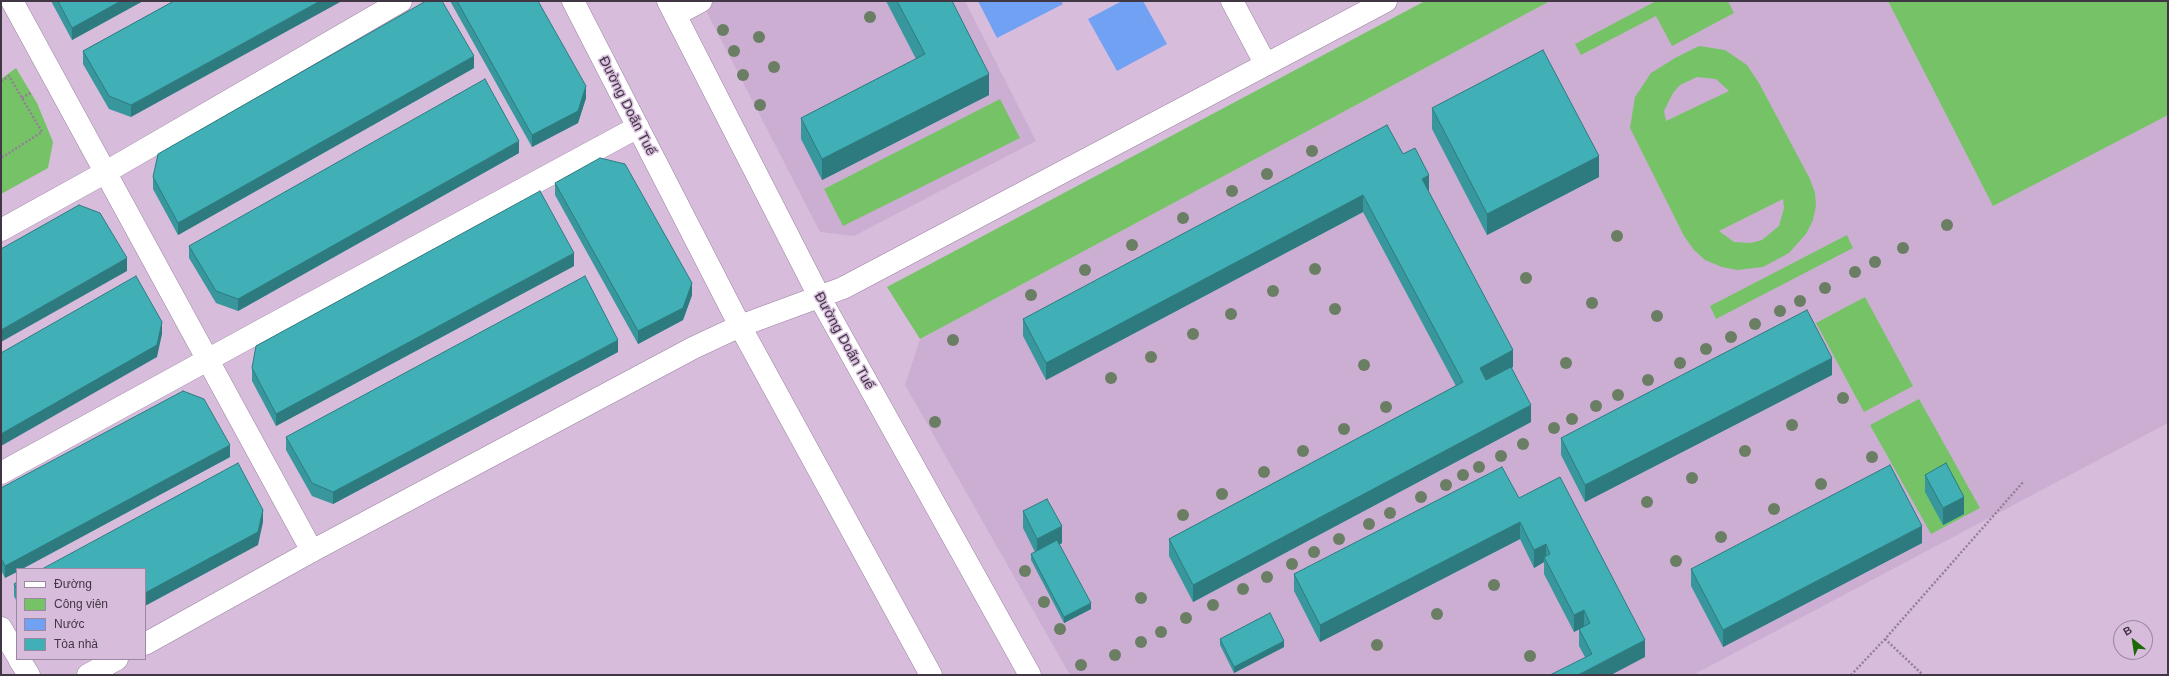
<!DOCTYPE html>
<html>
<head>
<meta charset="utf-8">
<style>
  body { margin:0 }
  #map { position:relative; width:2169px; height:676px; overflow:hidden; background:#d7bcdc; font-family:Arial,sans-serif }
  canvas { display:block }
  .frame { position:absolute; inset:0; border:2px solid #413744; pointer-events:none }
  .legend { position:absolute; left:16px; top:568px; width:130px; height:92px; box-sizing:border-box; background:#d7bcdc; border:1px solid #9b879f; margin:0; padding:5px 7px; list-style:none; font-size:12px; color:#413744 }
  .legend li { display:flex; align-items:center; gap:8px; height:20px }
  .legend b { width:20px; border:1px solid #9b879f }
  .north { position:absolute; left:2113px; top:620px; width:40px; height:40px; box-sizing:border-box; background:#d7bcdc; border:1px solid #9b879f; border-radius:50%; rotate:330deg; font-size:11px; font-weight:700; line-height:16px; text-align:center; color:#413744 }
  .north::after { content:''; display:block; margin:auto; width:14px; height:18px; background:#1d6907; clip-path:polygon(50% 0,100% 100%,50% 72%,0 100%) }
</style>
</head>
<body>
<div id="map">
<canvas width="2169" height="676"></canvas>
<div class="frame"></div>
<ul class="legend">
<li><b style="height:5px;background:#fff"></b>Đường</li>
<li><b style="height:11px;background:#75c366"></b>Công viên</li>
<li><b style="height:11px;background:#70a1f3"></b>Nước</li>
<li><b style="height:11px;background:#40b0b6"></b>Tòa nhà</li>
</ul>
<div class="north">B</div>
</div>
<script>
const g = document.querySelector('canvas').getContext('2d');
g.lineJoin = 'round';
function paint(path, color) { g.fillStyle = color; g.fill(path, 'evenodd'); }
const poly = rows => new Path2D(rows.map(r => 'M' + r).join(''));
function strokePath(path, color, width, dash) { g.strokeStyle = color; g.lineWidth = width; g.lineCap = dash ? 'butt' : 'round'; g.setLineDash(dash || []); g.stroke(path); }
function drawText(font, color, halo, rows, align = 'center') {
  g.font = font + ' Arial,sans-serif'; g.lineWidth = 3; g.setLineDash([]); g.textBaseline = 'middle'; g.strokeStyle = halo; g.fillStyle = color; for (const [text, x, y, turn = 0] of rows) {
    g.save(); g.translate(x, y); g.rotate((+turn || 0) * Math.PI / 180); g.textAlign = isNaN(turn) ? turn : align; if (halo) g.strokeText(text, 0, 0); g.fillText(text, 0, 0); g.restore();
  }
}
const built = poly([
  [701,1,965,1,1036,141,854,236,820,232],
  [1550,1,2134,1,2168,30,2168,423,1693,675,1070,675,905,385,920,339]
]);
const green = poly([
  [1425,1,1550,1,920,339,887,287],
  [1656,1,1728,1,1734,13,1672,46,1656,16,1581,55,1575,44],
  [1888,1,2168,1,2168,115,1993,206],
  [1699,46,1725,50,1747,65,1759,83,1810,179,1815,193,1816,206,1813,220,1806,234,1789,253,1763,267,1737,270,1722,267,1705,260,1694,250,1684,236,1630,128,1635,97,1651,73,1675,58],
  [1697,77,1716,79,1729,91,1666,121,1664,111,1673,93,1680,85],
  [1783,199,1784,208,1779,226,1762,240,1751,243,1734,242,1719,231],
  [16,68,37,103,53,142,48,168,1,194,1,79],
  [1000,99,1020,138,843,226,824,189],
  [1847,235,1853,248,1716,319,1710,306],
  [1865,297,1913,386,1864,412,1816,323],
  [1919,399,1980,508,1931,534,1870,425]
]);
const water = poly([
  [978,1,1061,1,1063,4,997,38],
  [1122,1,1143,1,1167,44,1117,71,1088,19]
]);
const path = poly([
  [1,81,9,76,42,132,1,158],
  [22,98,32,92],
  [1885,639,1923,675],
  [1851,675,1885,639,2024,481]
]);
const minor = poly([
  [12,1,312,551],
  [573,1,740,326,931,675],
  [668,1,820,298,1030,675],
  [1232,1,1265,63],
  [675,15,701,1],
  [1,230,106,172,401,1],
  [1,473,262,330,638,127],
  [1,628,17,655],
  [145,644,312,551,693,348,740,326,843,288,1386,1],
  [19,659,29,675],
  [88,675,117,659]
]);
const trees = [
  [870,17],
  [723,30],
  [759,37],
  [734,51],
  [774,67],
  [743,75],
  [760,105],
  [1312,151],
  [1267,174],
  [1232,191],
  [1183,218],
  [1947,225],
  [1617,236],
  [1132,245],
  [1903,248],
  [1875,262],
  [1315,269],
  [1085,270],
  [1855,272],
  [1526,278],
  [1825,288],
  [1273,291],
  [1031,295],
  [1800,301],
  [1592,303],
  [1335,309],
  [1780,311],
  [1231,314],
  [1657,316],
  [1755,324],
  [1193,334],
  [1731,337],
  [953,340],
  [1706,349],
  [1151,357],
  [1566,363],
  [1680,363],
  [1364,365],
  [1111,378],
  [1648,380],
  [1618,395],
  [1843,398],
  [1596,406],
  [1386,407],
  [1572,419],
  [935,422],
  [1792,425],
  [1554,428],
  [1344,429],
  [1523,444],
  [1303,451],
  [1745,451],
  [1501,456],
  [1872,457],
  [1479,467],
  [1264,472],
  [1463,475],
  [1692,478],
  [1821,484],
  [1446,485],
  [1222,494],
  [1421,497],
  [1647,502],
  [1774,509],
  [1390,513],
  [1183,515],
  [1369,524],
  [1721,537],
  [1339,539],
  [1314,552],
  [1676,561],
  [1292,564],
  [1025,571],
  [1267,577],
  [1494,585],
  [1243,589],
  [1141,598],
  [1044,602],
  [1213,605],
  [1437,614],
  [1186,618],
  [1060,629],
  [1161,632],
  [1141,642],
  [1377,645],
  [1115,655],
  [1530,656],
  [1081,665]
];
const wall = poly([
  [51,1,143,1,72,40],
  [174,1,131,117,109,109,83,64,83,51],
  [450,1,538,1,586,98,578,123,532,147],
  [886,1,952,1,989,95,822,180,801,139,801,118,916,59],
  [474,68,178,235,153,189,153,177],
  [1432,108,1599,177,1487,235,1432,129],
  [519,153,238,311,216,303,189,258,189,246],
  [1403,154,1429,192,1513,367,1511,368,1531,422,1193,602,1169,556,1169,539,1456,386,1363,212,1046,380,1023,336,1023,319],
  [555,183,692,295,683,320,638,344,555,195],
  [574,266,276,426,252,381,252,368],
  [618,352,333,504,312,496,286,450,286,437],
  [1832,375,1585,502,1561,455,1561,438],
  [230,457,22,569,17,569,5,578,1,570,1,488],
  [1925,475,1964,514,1943,525,1925,492],
  [1519,498,1645,657,1585,657,1579,646,1579,629,1574,632,1544,574,1544,562,1534,568,1520,539,1320,642,1294,591,1294,574],
  [1023,511,1062,543,1059,545,1091,609,1064,623,1031,560,1031,554,1035,552,1023,528],
  [1922,543,1723,647,1691,586,1691,569],
  [17,582,17,602,14,596,14,584],
  [1220,639,1284,647,1234,673,1220,645]
]);
const shadedWall = poly([
  [121,1,143,1,72,40,72,28],
  [320,1,342,1,131,117,131,105],
  [474,56,474,68,178,235,178,223],
  [989,74,989,95,822,180,822,159],
  [586,86,586,98,578,123,532,147,532,135],
  [519,141,519,153,238,311,238,299],
  [1599,156,1599,177,1487,235,1487,214],
  [1429,175,1429,192,1422,179],
  [1363,195,1363,212,1046,380,1046,363],
  [574,253,574,266,276,426,276,414],
  [127,258,127,271,1,342,1,330],
  [692,283,692,295,683,320,638,344,638,331],
  [162,322,162,334,157,357,1,446,1,434],
  [618,340,618,352,333,504,333,492],
  [1513,350,1513,367,1480,385,1480,368],
  [1832,358,1832,375,1585,502,1585,485],
  [1531,405,1531,422,1193,602,1193,585],
  [230,445,230,457,22,569,17,569,17,572,5,578,5,566],
  [1964,497,1964,514,1943,525,1943,508],
  [263,510,263,522,258,545,145,606,145,593],
  [1520,522,1520,539,1320,642,1320,625],
  [1062,526,1062,543,1037,556,1037,539],
  [1922,526,1922,543,1723,647,1723,630],
  [1546,544,1546,560,1544,557,1544,562,1534,568,1534,550],
  [1091,603,1091,609,1064,623,1064,617],
  [1584,610,1584,627,1574,632,1574,615],
  [1645,640,1645,657,1611,675,1578,675],
  [1284,641,1284,647,1234,673,1234,667]
]);
const building = poly([
  [58,1,121,1,72,28,58,1],
  [174,1,320,1,131,105,109,96,83,51,174,1],
  [426,1,442,1,474,56,178,223,153,177,158,154,426,1],
  [457,1,538,1,586,86,578,111,532,135,457,1],
  [897,1,952,1,989,74,822,159,801,118,925,54,897,1],
  [1543,50,1599,156,1487,214,1432,108,1543,50],
  [485,79,519,141,238,299,216,291,189,246,485,79],
  [1387,125,1403,154,1415,148,1429,175,1422,179,1513,350,1480,368,1486,380,1511,367,1531,405,1193,585,1169,539,1463,382,1363,195,1046,363,1023,319,1387,125],
  [600,158,625,164,692,283,683,308,638,331,555,183,600,158],
  [540,191,574,253,276,414,252,368,256,346,540,191],
  [79,205,100,213,127,258,1,330,1,249,79,205],
  [136,276,162,322,157,345,1,434,1,353,136,276],
  [585,276,618,340,333,492,312,483,286,437,585,276],
  [1807,310,1832,358,1585,485,1561,438,1807,310],
  [183,391,204,399,230,445,5,566,1,558,1,488,183,391],
  [238,463,263,510,258,532,145,593,145,569,42,569,238,463],
  [1946,463,1964,497,1943,508,1925,475,1946,463],
  [1890,465,1922,526,1723,630,1691,569,1890,465],
  [1502,467,1519,498,1560,477,1645,640,1578,675,1550,675,1592,654,1579,629,1590,623,1584,610,1574,615,1544,557,1550,554,1546,544,1534,550,1520,522,1320,625,1294,574,1502,467],
  [1047,499,1062,526,1037,539,1023,511,1047,499],
  [1057,540,1091,603,1064,617,1031,554,1057,540],
  [17,582,17,589,14,584,17,582],
  [1270,613,1284,641,1234,667,1220,639,1270,613]
]);
const streetNames = [
  ["Đường Doãn Tuế",627,106,63],
  ["Đường Doãn Tuế",844,341,61]
];
paint(built, '#cdaed3');
paint(green, '#75c366');
paint(water, '#70a1f3');
strokePath(minor, '#9b82a1', 23);
strokePath(path, '#938097', 2.5, [2, 2]);
strokePath(minor, '#fff', 22);
g.fillStyle = '#6a7e64';
for (const [x, y] of trees) { g.beginPath(); g.arc(x, y, 6, 0, 2 * Math.PI); g.fill(); }
paint(wall, '#37979d');
paint(shadedWall, '#2d7b7f');
paint(building, '#40b0b6');
strokePath(building, '#2d7b7f', 1);
drawText('14px', '#413744', '#d7bcdc', streetNames);
</script>
</body>
</html>
